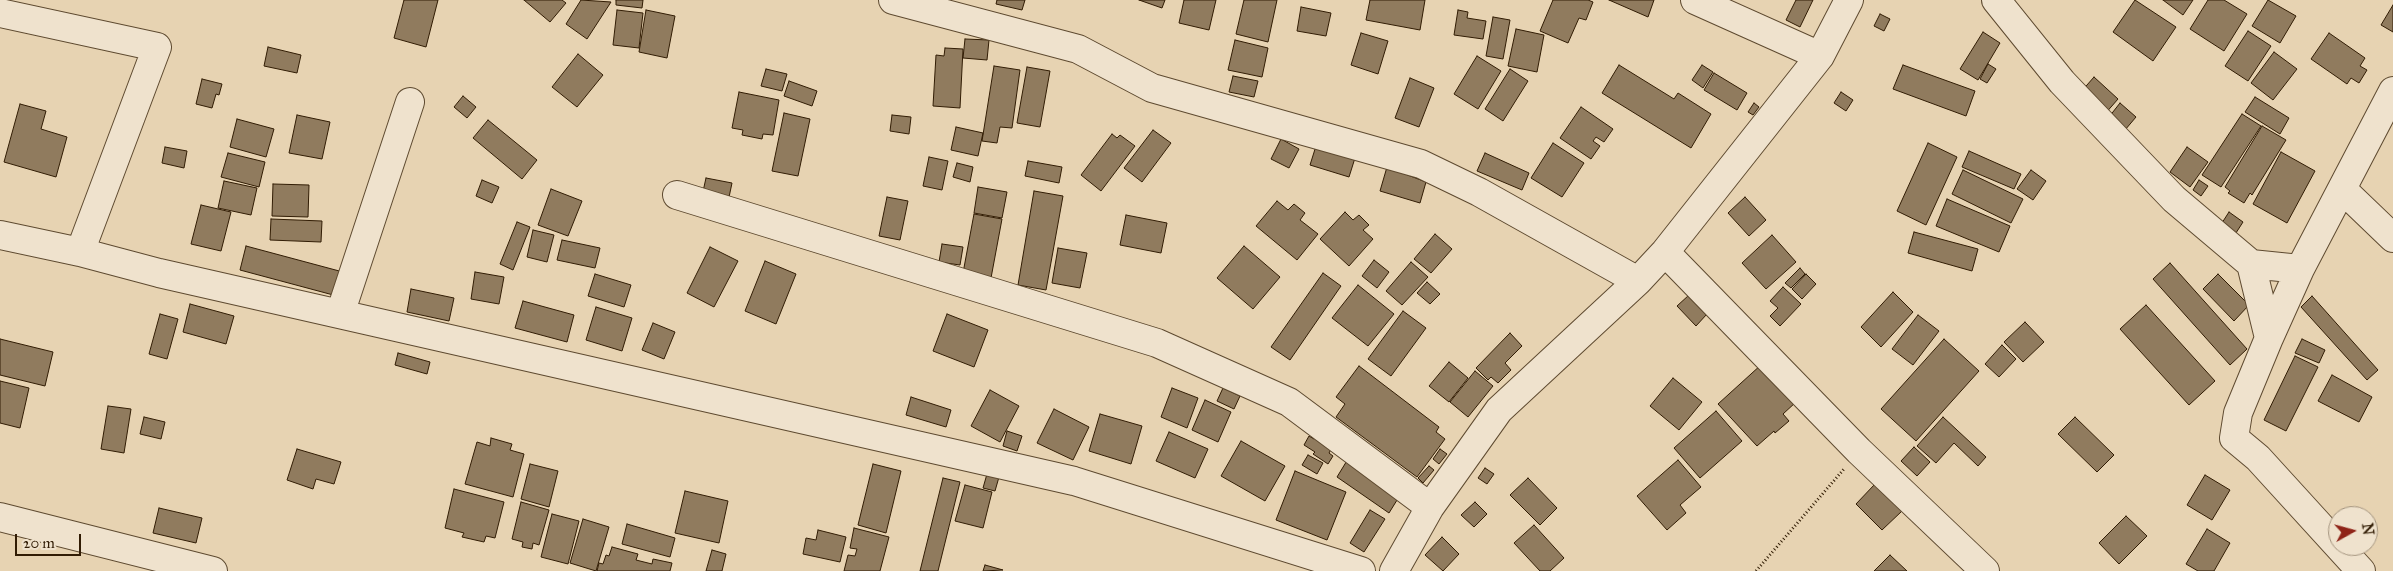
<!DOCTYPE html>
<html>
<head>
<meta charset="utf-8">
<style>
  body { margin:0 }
  #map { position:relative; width:2393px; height:571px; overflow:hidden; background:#e7d3b2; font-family:"IM FELL Great Primer",serif }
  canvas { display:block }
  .north { position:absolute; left:2328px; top:506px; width:50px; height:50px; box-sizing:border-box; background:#efe2cd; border:1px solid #a3937d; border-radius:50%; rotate:83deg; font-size:14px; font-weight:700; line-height:20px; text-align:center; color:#311c04 }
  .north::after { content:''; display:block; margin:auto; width:18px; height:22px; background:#8f2418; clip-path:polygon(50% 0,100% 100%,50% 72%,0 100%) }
  .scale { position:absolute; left:15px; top:534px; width:66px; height:22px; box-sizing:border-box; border:2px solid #311c04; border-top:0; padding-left:6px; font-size:15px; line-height:18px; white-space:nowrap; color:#311c04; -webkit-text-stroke:4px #efe2cd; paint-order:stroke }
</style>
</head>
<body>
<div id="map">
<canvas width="2393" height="571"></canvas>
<div class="north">N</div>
<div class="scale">20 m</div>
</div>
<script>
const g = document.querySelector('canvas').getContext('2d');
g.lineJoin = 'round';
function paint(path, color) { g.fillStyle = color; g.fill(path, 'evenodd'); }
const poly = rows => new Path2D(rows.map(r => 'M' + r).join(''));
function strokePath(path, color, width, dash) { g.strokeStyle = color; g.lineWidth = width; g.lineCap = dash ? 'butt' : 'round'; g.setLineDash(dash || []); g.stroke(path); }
const building = poly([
  [404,0,438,0,426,47,394,38,404,0],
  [524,0,562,0,566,3,550,22,524,0],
  [581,0,611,2,587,39,566,24,581,0],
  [616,0,643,0,642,8,616,5,616,0],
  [997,0,1025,0,1022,10,996,4,997,0],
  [1139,0,1165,0,1162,8,1139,0],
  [1184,0,1216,0,1209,30,1179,23,1184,0],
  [1244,0,1277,0,1268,42,1236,34,1244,0],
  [1370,0,1425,0,1420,30,1366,20,1370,0],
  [1553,0,1588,0,1593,2,1586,20,1579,18,1568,43,1540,31,1553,0],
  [1609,0,1654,0,1648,17,1609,0],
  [1796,0,1813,0,1800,27,1786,20,1796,0],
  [2135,0,2176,27,2153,61,2113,32,2135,0],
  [2163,0,2193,0,2183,15,2163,0],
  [2208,0,2224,0,2247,14,2224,51,2190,29,2208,0],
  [2268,0,2296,16,2280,43,2252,26,2268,0],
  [2393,5,2393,32,2381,25,2393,5],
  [1301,7,1331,13,1326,36,1297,31,1301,7],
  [617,10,643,13,639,48,613,45,617,10],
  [646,10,675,16,667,58,639,52,646,10],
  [1458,10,1468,12,1467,18,1486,21,1483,39,1454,35,1458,10],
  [1880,14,1890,19,1884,31,1874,26,1880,14],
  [1493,17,1510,20,1503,59,1486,56,1493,17],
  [1516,29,1544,35,1537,72,1508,66,1516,29],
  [2248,31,2271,46,2248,81,2225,66,2248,31],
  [1983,32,2000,43,1978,80,1960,69,1983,32],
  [1361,33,1388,41,1378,74,1351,65,1361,33],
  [2329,33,2365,58,2360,66,2367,70,2359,83,2351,78,2347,84,2311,59,2329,33],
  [965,39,989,40,987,60,963,58,965,39],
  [1235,40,1268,48,1262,77,1228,70,1235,40],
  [268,47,301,55,297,73,264,66,268,47],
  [945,48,963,49,960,108,933,106,936,55,944,56,945,48],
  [2274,52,2297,69,2273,100,2251,83,2274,52],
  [578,54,603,75,577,107,552,87,578,54],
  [1477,56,1501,71,1478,109,1454,94,1477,56],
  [1988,64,1996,69,1987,83,1980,79,1988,64],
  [1619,65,1674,99,1678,93,1711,114,1691,148,1602,93,1619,65],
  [1702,65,1713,72,1703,88,1692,80,1702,65],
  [1903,65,1975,91,1966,116,1893,89,1903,65],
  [994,66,1020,70,1012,128,1000,127,997,143,982,141,994,66],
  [1027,67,1050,71,1040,127,1017,123,1027,67],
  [766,69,787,74,782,91,761,86,766,69],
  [1510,69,1528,81,1503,121,1485,109,1510,69],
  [1714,73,1747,93,1737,110,1704,90,1714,73],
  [1233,76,1258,81,1254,97,1229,92,1233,76],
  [2094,77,2118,99,2104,115,2080,93,2094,77],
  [1410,78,1434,88,1419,127,1395,118,1410,78],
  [202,79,222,84,219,95,216,94,212,108,196,104,202,79],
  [789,81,817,91,812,106,784,96,789,81],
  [739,92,779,100,773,135,763,134,762,139,742,135,743,130,732,128,739,92],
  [1841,92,1853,100,1846,111,1834,103,1841,92],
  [463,96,476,107,467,118,454,107,463,96],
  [2255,97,2289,118,2280,134,2245,112,2255,97],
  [1754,103,1759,107,1753,115,1748,112,1754,103],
  [2120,103,2136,117,2125,130,2109,117,2120,103],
  [20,104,46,111,41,129,67,137,56,177,4,162,20,104],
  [1581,107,1613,129,1604,142,1596,137,1593,141,1600,146,1591,159,1560,138,1581,107],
  [784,113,810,119,798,176,772,171,784,113],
  [2242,114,2261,126,2221,187,2202,175,2242,114],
  [297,115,330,122,322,159,289,153,297,115],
  [892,115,911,117,909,134,890,131,892,115],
  [237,119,274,129,266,157,230,147,237,119],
  [488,120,537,160,522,179,473,138,488,120],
  [2262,126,2286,140,2252,195,2250,193,2244,203,2228,193,2230,191,2225,187,2262,126],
  [956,127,983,133,978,156,951,150,956,127],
  [1153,130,1171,143,1142,182,1124,168,1153,130],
  [1112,134,1117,138,1120,135,1135,146,1101,191,1081,175,1112,134],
  [1281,139,1299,149,1289,168,1271,159,1281,139],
  [1553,143,1584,163,1562,197,1531,178,1553,143],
  [1928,143,1957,157,1926,225,1897,211,1928,143],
  [1316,146,1355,158,1349,177,1310,165,1316,146],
  [165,147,187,151,184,168,162,163,165,147],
  [2187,147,2208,162,2190,187,2170,172,2187,147],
  [1969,151,2021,174,2014,189,1962,167,1969,151],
  [2281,152,2315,171,2287,223,2253,204,2281,152],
  [228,153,265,162,259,187,221,177,228,153],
  [1485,153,1529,173,1522,190,1477,171,1485,153],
  [929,157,948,161,942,190,923,186,929,157],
  [1028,161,1062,167,1059,183,1025,176,1028,161],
  [957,163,973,167,970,182,953,177,957,163],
  [1387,167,1426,182,1420,203,1380,191,1387,167],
  [1963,170,2023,199,2011,223,1952,194,1963,170],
  [2031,170,2046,181,2033,200,2017,189,2031,170],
  [706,178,732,183,728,202,702,196,706,178],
  [482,180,499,187,492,203,476,196,482,180],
  [2199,180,2208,186,2201,196,2193,190,2199,180],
  [224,181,257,188,251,215,218,208,224,181],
  [273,184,309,185,308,217,272,216,273,184],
  [978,187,1007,192,1002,218,974,213,978,187],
  [551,189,582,201,568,236,538,225,551,189],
  [1034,191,1063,196,1046,290,1018,285,1034,191],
  [887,197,908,201,900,240,879,236,887,197],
  [1745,197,1766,220,1749,236,1728,213,1745,197],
  [1947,199,2010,226,1999,252,1936,226,1947,199],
  [1277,201,1288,210,1294,204,1305,213,1300,220,1318,234,1297,260,1256,226,1277,201],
  [201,205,231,212,221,251,191,244,201,205],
  [1345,212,1353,220,1359,215,1369,225,1363,230,1373,239,1349,266,1320,239,1345,212],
  [2229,212,2243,222,2234,236,2220,226,2229,212],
  [974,214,1002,219,991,278,963,273,974,214],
  [1126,215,1167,223,1161,253,1120,245,1126,215],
  [271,219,322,221,321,242,270,240,271,219],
  [517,222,530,227,513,270,500,264,517,222],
  [533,230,554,235,547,262,527,257,533,230],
  [1914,232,1978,249,1972,271,1908,253,1914,232],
  [1435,234,1452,249,1431,273,1414,259,1435,234],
  [1772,235,1796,262,1766,289,1742,263,1772,235],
  [562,240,600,248,595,268,557,260,562,240],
  [942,244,963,247,960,265,939,262,942,244],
  [246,246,343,272,337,296,240,270,246,246],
  [1244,246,1280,277,1253,309,1217,278,1244,246],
  [710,247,738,261,714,307,687,293,710,247],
  [1058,248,1087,253,1080,288,1052,283,1058,248],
  [1374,260,1389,272,1377,288,1362,276,1374,260],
  [765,261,796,274,776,324,745,311,765,261],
  [1411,262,1428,277,1402,305,1386,291,1411,262],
  [2170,263,2247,349,2230,365,2153,279,2170,263],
  [1800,268,1805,274,1791,288,1785,283,1800,268],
  [475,272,504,277,499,304,471,299,475,272],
  [1323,273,1341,286,1290,360,1271,347,1323,273],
  [595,274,631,285,624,307,588,296,595,274],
  [1806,274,1816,284,1802,299,1792,289,1806,274],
  [2218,274,2249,305,2234,321,2203,289,2218,274],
  [1427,282,1440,294,1430,304,1417,293,1427,282],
  [1358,285,1394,314,1368,346,1332,318,1358,285],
  [1783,287,1801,304,1780,326,1770,316,1778,308,1770,301,1783,287],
  [411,289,454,298,449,321,407,312,411,289],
  [1893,292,1913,312,1881,347,1861,327,1893,292],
  [1689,295,1707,314,1696,326,1677,306,1689,295],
  [2312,296,2378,370,2367,380,2301,307,2312,296],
  [523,301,574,315,567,342,515,328,523,301],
  [190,304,234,316,226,344,183,332,190,304],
  [2146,305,2215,381,2189,405,2120,329,2146,305],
  [596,307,632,318,622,351,586,340,596,307],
  [1403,311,1426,328,1391,376,1368,359,1403,311],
  [160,314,178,319,167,359,149,354,160,314],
  [947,314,988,330,974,367,933,351,947,314],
  [1918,315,1939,331,1913,365,1892,349,1918,315],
  [2025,322,2044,342,2023,362,2004,342,2025,322],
  [653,323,675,332,664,359,642,350,653,323],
  [1510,333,1522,346,1505,363,1511,370,1498,383,1491,377,1488,380,1476,368,1510,333],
  [0,339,53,352,45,386,0,375,0,339],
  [1944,339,1979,371,1916,441,1881,409,1944,339],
  [2302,339,2325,350,2319,363,2295,353,2302,339],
  [2002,345,2016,359,1999,377,1985,364,2002,345],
  [398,353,430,362,427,374,395,365,398,353],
  [2295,356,2318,367,2286,431,2264,420,2295,356],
  [1449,362,1468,378,1449,402,1429,386,1449,362],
  [1762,364,1796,402,1783,414,1789,421,1775,433,1774,431,1757,446,1718,404,1762,364],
  [1359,366,1439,427,1436,432,1445,439,1417,477,1336,417,1345,404,1336,397,1359,366],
  [1475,371,1493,386,1468,417,1450,402,1475,371],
  [2332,375,2372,397,2359,422,2318,401,2332,375],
  [1673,378,1702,402,1679,430,1650,406,1673,378],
  [0,381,29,388,20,428,0,423,0,381],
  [1172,388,1198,398,1187,428,1161,417,1172,388],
  [1223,388,1240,396,1234,409,1217,401,1223,388],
  [990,390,1019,406,1000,442,971,426,990,390],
  [911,397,951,410,946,427,906,415,911,397],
  [1205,400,1231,412,1218,442,1192,430,1205,400],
  [108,406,131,409,124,453,101,449,108,406],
  [1054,409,1089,427,1073,460,1037,443,1054,409],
  [1716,411,1742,441,1700,478,1674,448,1716,411],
  [1100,414,1142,426,1131,464,1089,451,1100,414],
  [144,417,165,422,161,439,140,434,144,417],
  [1943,417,1986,457,1978,466,1954,443,1936,463,1917,446,1943,417],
  [2075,417,2114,455,2097,472,2058,434,2075,417],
  [1007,431,1022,436,1017,451,1003,446,1007,431],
  [1169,432,1208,449,1195,478,1156,461,1169,432],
  [1317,434,1334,444,1329,453,1333,456,1328,464,1313,454,1315,452,1304,445,1309,436,1314,439,1317,434],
  [491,438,512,444,510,450,524,454,513,497,465,484,477,442,490,446,491,438],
  [1241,441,1285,466,1265,501,1221,476,1241,441],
  [1914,447,1930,462,1917,476,1901,461,1914,447],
  [297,449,341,462,334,484,316,479,313,489,287,480,297,449],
  [1440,449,1447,454,1439,464,1433,459,1440,449],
  [1308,455,1323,463,1317,474,1302,465,1308,455],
  [1348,459,1402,492,1389,513,1337,477,1348,459],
  [1678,460,1701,487,1680,505,1686,513,1667,530,1637,496,1678,460],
  [530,464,558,471,549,507,521,499,530,464],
  [873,464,901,471,886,533,858,525,873,464],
  [1429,466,1434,470,1423,483,1418,478,1429,466],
  [1485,468,1494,474,1487,484,1478,478,1485,468],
  [1295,471,1346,492,1327,540,1276,520,1295,471],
  [987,474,999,477,995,491,983,488,987,474],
  [2205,475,2230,490,2212,520,2187,505,2205,475],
  [943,478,960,482,938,571,920,571,943,478],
  [1528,478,1557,508,1540,525,1510,495,1528,478],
  [1875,484,1902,511,1882,530,1856,504,1875,484],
  [965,485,992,492,983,528,955,521,965,485],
  [454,489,504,502,495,538,486,536,484,542,462,537,464,533,445,528,454,489],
  [685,491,728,501,719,543,675,533,685,491],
  [521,502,549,510,539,545,533,543,532,549,522,547,523,542,512,539,521,502],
  [1475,502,1487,514,1474,527,1461,515,1475,502],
  [159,508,202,518,196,543,153,533,159,508],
  [1370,510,1385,519,1364,552,1350,543,1370,510],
  [552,514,579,521,568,564,541,557,552,514],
  [2126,516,2147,536,2119,564,2099,543,2126,516],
  [583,519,609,527,596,571,570,563,583,519],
  [627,524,675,538,670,557,622,544,627,524],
  [1534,525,1564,558,1550,571,1540,571,1514,543,1534,525],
  [854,528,889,537,880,571,844,571,848,555,855,556,857,549,850,548,854,528],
  [2207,529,2230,543,2214,571,2198,571,2186,564,2207,529],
  [818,530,846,537,840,562,803,554,806,538,816,540,818,530],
  [1442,537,1459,554,1443,571,1425,555,1442,537],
  [612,547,638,554,636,560,652,564,653,559,672,563,670,571,597,571,599,563,603,564,606,555,609,556,612,547],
  [712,550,726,554,722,571,706,571,712,550],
  [1890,555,1907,571,1874,571,1890,555],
  [985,565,1003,570,983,571,985,565]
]);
const path = poly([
  [1756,571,1844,469]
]);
const minor = poly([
  [893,0,1078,49,1152,88,1421,164,1479,192,1638,281],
  [1695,0,1820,56],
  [1996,0,2062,82,2174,199,2251,264,2300,269],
  [0,13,157,47,80,252],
  [2342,189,2393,238],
  [677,195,1157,343,1289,402,1430,507],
  [0,235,80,252,159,273,1074,481,1361,571],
  [1665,252,1859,451,1985,571],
  [2251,264,2269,338,2238,413,2234,438,2258,458,2361,571],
  [340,314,410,102],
  [2269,338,2300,269,2393,91],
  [0,517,213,571],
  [1394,571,1430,507,1499,410,1638,281,1665,252,1820,56,1849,0]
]);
paint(building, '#907b5e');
strokePath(building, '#311c04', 1);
strokePath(minor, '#5e4a30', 30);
strokePath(path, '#311c04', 3, [1, 2.5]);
strokePath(minor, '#efe2cd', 28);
</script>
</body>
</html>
